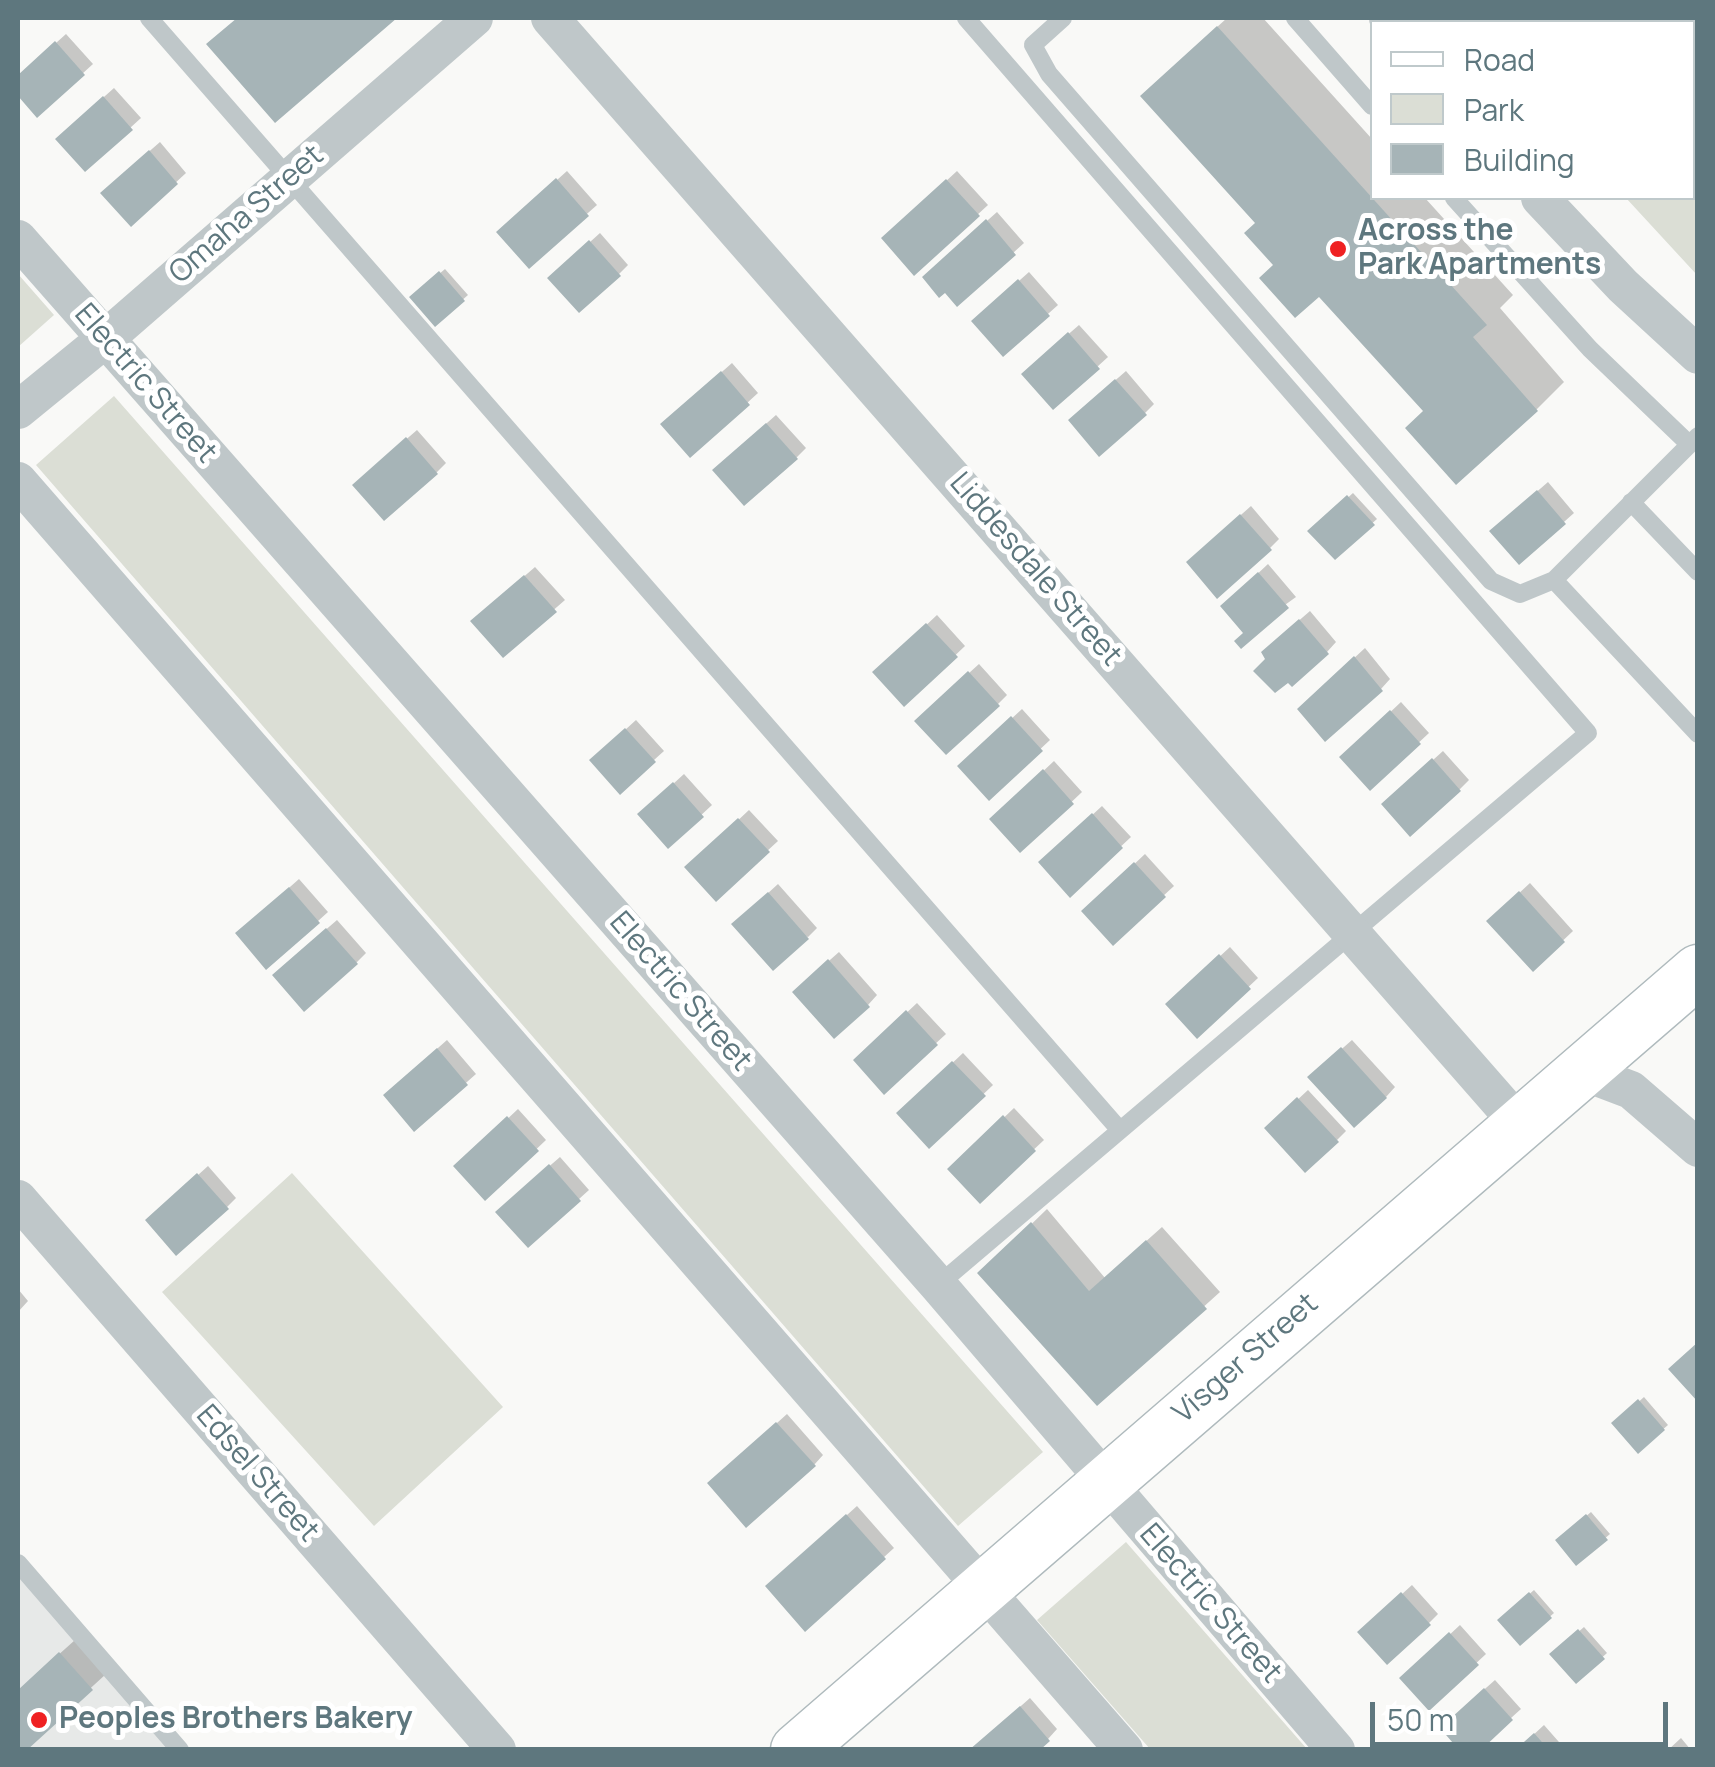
<!DOCTYPE html>
<html>
<head>
<meta charset="utf-8">
<style>
  body { margin:0 }
  #map { position:relative; width:1715px; height:1767px; overflow:hidden; background:#f9f9f7; font-family:Manrope,sans-serif }
  canvas { display:block }
  .frame { position:absolute; inset:0; border:20px solid #5e777e; pointer-events:none }
  .legend { position:absolute; left:1370px; top:20px; width:325px; height:180px; box-sizing:border-box; background:#fff; border:2px solid #bfc9cb; margin:0; padding:12px 18px; list-style:none; font-size:30px; color:#5e777e }
  .legend li { display:flex; align-items:center; gap:20px; height:50px }
  .legend b { width:50px; border:2px solid #bfc9cb }
  .scale { position:absolute; left:1370px; top:1702px; width:298px; height:45px; box-sizing:border-box; border:5px solid #5e777e; border-top:0; padding-left:12px; font-size:30px; line-height:35px; white-space:nowrap; color:#5e777e; -webkit-text-stroke:8px #fff; paint-order:stroke }
</style>
</head>
<body>
<div id="map">
<canvas width="1715" height="1767"></canvas>
<div class="frame"></div>
<ul class="legend">
<li><b style="height:12px;background:#fff"></b>Road</li>
<li><b style="height:28px;background:#dbded5"></b>Park</li>
<li><b style="height:28px;background:#a6b4b7"></b>Building</li>
</ul>
<div class="scale">50 m</div>
</div>
<script>
const g = document.querySelector('canvas').getContext('2d');
g.lineJoin = 'round';
function paint(path, color) { g.fillStyle = color; g.fill(path, 'evenodd'); }
const poly = rows => new Path2D(rows.map(r => 'M' + r).join(''));
function strokePath(path, color, width, dash) { g.strokeStyle = color; g.lineWidth = width; g.lineCap = dash ? 'butt' : 'round'; g.setLineDash(dash || []); g.stroke(path); }
function drawText(font, color, halo, rows, align = 'center') {
  g.font = font + ' Manrope,sans-serif'; g.lineWidth = 10; g.setLineDash([]); g.textBaseline = 'middle'; g.strokeStyle = halo; g.fillStyle = color; for (const [text, x, y, turn = 0] of rows) {
    g.save(); g.translate(x, y); g.rotate((+turn || 0) * Math.PI / 180); g.textAlign = isNaN(turn) ? turn : align; if (halo) g.strokeText(text, 0, 0); g.fillText(text, 0, 0); g.restore();
  }
}
const built = poly([
  [18,1563,180,1749,18,1749]
]);
const green = poly([
  [1468,18,1697,18,1697,275,1626,198,1692,198,1692,22,1473,22],
  [18,274,54,315,18,347],
  [114,396,1043,1452,958,1526,36,465],
  [292,1173,503,1407,374,1526,162,1292],
  [1126,1542,1307,1749,1150,1749,1037,1620]
]);
const shadow = poly([
  [238,18,393,18,276,120,224,30],
  [1227,18,1263,18,1372,139,1372,198,1425,198,1513,295,1500,308,1564,382,1536,410,1426,411,1319,294,1276,264,1258,223,1172,68],
  [66,34,93,64,37,115,18,93,18,77],
  [114,88,141,118,85,169,68,129],
  [160,142,186,173,131,224,113,183],
  [567,171,597,205,529,265,509,223],
  [957,171,988,205,914,273,894,229],
  [997,212,1024,243,957,304,935,267],
  [600,233,628,265,619,274,560,269],
  [445,269,468,295,435,324,412,297],
  [1029,272,1058,305,1003,354,984,312],
  [1079,325,1108,357,1053,407,1034,364],
  [732,363,758,393,690,455,673,415],
  [1126,371,1154,404,1145,413,1080,411],
  [776,415,806,448,796,458,724,461],
  [417,430,446,463,436,473,365,475],
  [1548,482,1574,513,1519,562,1502,522],
  [1353,493,1377,519,1335,556,1311,531],
  [1251,506,1279,539,1270,548,1198,553],
  [1268,564,1296,597,1246,633,1223,606],
  [535,567,565,600,503,654,483,612],
  [1310,611,1336,642,1327,652,1268,659,1273,643],
  [937,615,965,646,904,704,876,672],
  [1365,648,1390,679,1381,689,1310,699],
  [979,664,1007,695,998,704,927,711],
  [1401,702,1429,733,1370,788,1352,748],
  [1022,709,1050,740,989,797,960,766],
  [636,720,664,751,654,760,602,751],
  [1443,751,1469,780,1459,790,1394,795],
  [1054,761,1082,792,1021,850,992,819],
  [684,774,712,805,668,846,650,805],
  [1102,806,1131,837,1070,894,1041,862],
  [749,810,778,841,716,898,688,867],
  [1145,854,1174,886,1113,942,1084,911],
  [299,879,328,912,267,967,248,924],
  [1530,883,1573,931,1533,969,1489,921],
  [778,884,817,928,808,937,744,915],
  [337,920,366,953,356,963,285,965],
  [1230,947,1258,978,1197,1035,1168,1004],
  [839,952,877,995,868,1005,805,982],
  [917,1003,946,1034,884,1091,856,1060],
  [447,1040,476,1074,415,1128,395,1086],
  [1352,1040,1395,1087,1386,1097,1320,1068],
  [963,1053,993,1085,929,1146,899,1113],
  [1308,1090,1346,1131,1337,1140,1267,1128],
  [1014,1108,1044,1140,980,1200,950,1169],
  [518,1109,546,1140,486,1197,457,1166],
  [560,1157,589,1190,579,1199,508,1202],
  [208,1166,236,1198,227,1207,158,1211],
  [1047,1209,1105,1278,1162,1227,1220,1292,1097,1403,981,1273],
  [18,1289,28,1301,18,1312],
  [1644,1397,1668,1425,1638,1451,1614,1424],
  [787,1414,823,1455,814,1465,720,1474],
  [857,1506,894,1548,806,1628,778,1577],
  [1591,1512,1610,1534,1577,1562,1558,1540],
  [1412,1585,1438,1614,1429,1623,1370,1623],
  [1534,1590,1554,1613,1520,1643,1500,1620],
  [1460,1625,1486,1654,1429,1707,1403,1678],
  [1584,1627,1607,1653,1576,1681,1553,1654],
  [75,1640,106,1674,23,1750,18,1750,18,1691],
  [1495,1680,1521,1709,1511,1718,1452,1718],
  [1030,1698,1057,1729,1048,1739,971,1750],
  [1544,1725,1566,1750,1517,1750],
  [1681,1738,1691,1750,1668,1750]
]);
const building = poly([
  [237,18,397,18,275,123,206,44],
  [1217,26,1487,325,1473,337,1538,411,1456,485,1405,428,1423,411,1319,297,1295,318,1259,278,1273,265,1244,233,1255,223,1140,96],
  [55,41,85,75,37,118,18,96,18,75],
  [103,96,133,130,85,172,55,139],
  [149,150,178,184,131,227,100,193],
  [556,178,589,216,529,269,496,232],
  [946,179,980,216,914,276,881,238],
  [986,219,1016,255,957,307,945,293,939,298,922,277],
  [589,240,621,276,579,313,547,278],
  [439,271,465,301,435,327,409,297],
  [1018,279,1050,316,1003,357,971,321],
  [1068,332,1100,369,1053,410,1021,374],
  [721,371,750,405,690,458,660,424],
  [1115,379,1147,415,1099,457,1068,420],
  [766,423,798,459,744,506,712,470],
  [406,437,438,474,384,521,352,485],
  [1537,490,1566,524,1519,565,1489,531],
  [1347,495,1375,525,1335,560,1307,531],
  [1240,514,1272,550,1217,599,1186,562],
  [1258,572,1289,608,1241,649,1234,641,1243,633,1220,606],
  [524,575,557,612,503,658,470,621],
  [1299,619,1329,654,1292,687,1288,683,1275,693,1253,671,1265,659,1261,652],
  [926,623,958,657,904,707,872,672],
  [1354,656,1383,691,1325,742,1297,709],
  [968,671,1000,706,946,755,914,721],
  [1390,710,1421,744,1370,791,1339,757],
  [1011,716,1043,751,989,801,957,766],
  [625,728,656,762,620,795,589,760],
  [1432,758,1461,791,1410,837,1381,804],
  [1043,769,1074,804,1020,853,989,819],
  [673,782,704,817,668,849,637,814],
  [1092,813,1123,848,1070,898,1038,862],
  [738,818,770,852,716,902,684,867],
  [1134,862,1166,897,1113,946,1081,911],
  [289,887,320,923,266,970,235,933],
  [1519,891,1565,942,1533,972,1486,921],
  [768,892,809,939,773,971,731,924],
  [326,928,358,964,304,1012,272,975],
  [1219,954,1251,989,1197,1039,1165,1004],
  [828,959,870,1007,834,1039,792,992],
  [906,1010,938,1045,884,1095,853,1060],
  [1341,1047,1387,1098,1354,1128,1307,1077],
  [437,1048,468,1085,414,1132,383,1095],
  [952,1061,986,1096,929,1149,896,1113],
  [1297,1097,1339,1142,1305,1173,1264,1128],
  [1003,1115,1036,1151,980,1204,947,1169],
  [507,1116,539,1151,485,1201,453,1166],
  [549,1164,581,1201,528,1248,495,1212],
  [197,1173,229,1209,176,1256,145,1220],
  [1031,1222,1089,1291,1146,1240,1207,1309,1097,1406,977,1273],
  [1698,1342,1698,1402,1668,1369],
  [1638,1399,1665,1430,1638,1454,1611,1423],
  [776,1422,816,1466,746,1528,707,1483],
  [846,1514,886,1559,805,1632,765,1586],
  [1586,1514,1608,1540,1576,1566,1555,1540],
  [1401,1592,1431,1625,1387,1665,1357,1632],
  [1529,1592,1552,1618,1520,1646,1497,1620],
  [1578,1629,1605,1659,1576,1684,1549,1654],
  [1449,1632,1479,1665,1429,1711,1399,1678],
  [59,1652,93,1690,27,1750,18,1750,18,1690],
  [1484,1688,1513,1720,1481,1750,1459,1750,1440,1728],
  [1020,1706,1050,1741,1040,1750,969,1750],
  [1534,1733,1549,1750,1515,1750]
]);
const lane = poly([
  [149,18,1118,1128],
  [1063,18,1033,45,1049,74,1491,581,1520,594,1554,580],
  [1295,18,1372,106],
  [1454,198,1590,349,1689,444],
  [1698,436,1554,580,1698,734],
  [1631,502,1698,572],
  [938,1285,1588,733,966,18],
  [18,1563,180,1750]
]);
const street = poly([
  [550,18,1519,1124],
  [1388,18,1392,22],
  [1540,198,1623,286,1698,355],
  [18,239,938,1285,1336,1750],
  [18,410,105,339,474,18],
  [18,481,1124,1750],
  [1581,1071,1631,1090,1698,1148],
  [18,1199,497,1750]
]);
const secondary = poly([
  [797,1750,1698,971]
]);
const markers = [
  [1338,249,10,"#ef2122"],
  [39,1720,10,"#ef2122"]
];
const streetNames = [
  ["Omaha Street",247,215,-41],
  ["Electric Street",145,384,49],
  ["Liddesdale Street",1035,570,49],
  ["Electric Street",680,992,49],
  ["Visger Street",1246,1359,-41],
  ["Edsel Street",257,1474,49],
  ["Electric Street",1210,1604,49]
];
const poiNames = [
  ["Across the",1358,232],
  ["Park Apartments",1358,266],
  ["Peoples Brothers Bakery",59,1720]
];
paint(built, '#e7e9e8');
paint(green, '#dbded5');
paint(shadow, '#0003');
paint(building, '#a6b4b7');
strokePath(secondary, '#afbabd', 55);
strokePath(lane, '#bfc7c9', 18);
strokePath(street, '#bfc7c9', 38);
strokePath(secondary, '#fff', 52);
for (const [x, y, r, color] of markers) { const dot = new Path2D(); dot.arc(x, y, r, 0, 2 * Math.PI); g.fillStyle = color; g.fill(dot); strokePath(dot, '#fff', 4); }
drawText('30px', '#5e777e', '#fff', streetNames);
drawText('bold 30px', '#5e777e', '#fff', poiNames, 'left');
</script>
</body>
</html>
